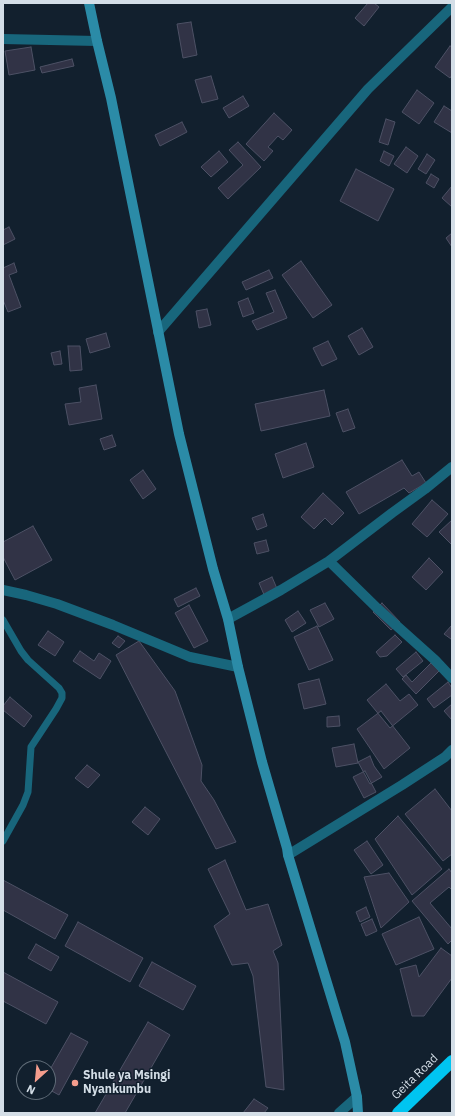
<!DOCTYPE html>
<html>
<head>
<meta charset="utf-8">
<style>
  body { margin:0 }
  #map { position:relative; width:455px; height:1116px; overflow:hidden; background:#12202e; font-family:"IBM Plex Sans",sans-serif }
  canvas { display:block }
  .frame { position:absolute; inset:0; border:4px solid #d4dee7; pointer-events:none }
  .north { position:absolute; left:16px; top:1060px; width:40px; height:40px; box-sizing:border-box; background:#12202e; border:1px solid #606c78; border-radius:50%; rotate:207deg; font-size:11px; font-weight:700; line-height:16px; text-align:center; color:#d4dee7 }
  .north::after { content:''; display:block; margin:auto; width:14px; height:18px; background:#f59d8d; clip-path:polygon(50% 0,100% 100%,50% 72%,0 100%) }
</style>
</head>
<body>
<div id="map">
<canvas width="455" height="1116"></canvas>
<div class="frame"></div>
<div class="north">N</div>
</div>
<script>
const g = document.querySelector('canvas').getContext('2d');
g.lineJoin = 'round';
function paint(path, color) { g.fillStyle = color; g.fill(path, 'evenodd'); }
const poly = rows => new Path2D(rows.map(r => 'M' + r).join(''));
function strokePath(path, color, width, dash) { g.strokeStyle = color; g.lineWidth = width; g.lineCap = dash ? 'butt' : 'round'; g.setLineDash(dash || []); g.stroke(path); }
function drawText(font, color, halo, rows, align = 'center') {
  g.font = font + ' "IBM Plex Sans",sans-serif'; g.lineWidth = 3; g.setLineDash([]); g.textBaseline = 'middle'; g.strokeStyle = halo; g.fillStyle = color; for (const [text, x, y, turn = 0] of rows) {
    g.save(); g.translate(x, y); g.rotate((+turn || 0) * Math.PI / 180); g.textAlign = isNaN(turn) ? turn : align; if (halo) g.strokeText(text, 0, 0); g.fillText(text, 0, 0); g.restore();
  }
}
const building = poly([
  [368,3,374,3,379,7,364,26,355,18,368,3],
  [191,22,197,55,183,58,177,24,191,22],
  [450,46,452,47,452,75,450,78,435,67,450,46],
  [31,47,35,70,9,75,5,51,31,47],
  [72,59,74,66,42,73,40,67,72,59],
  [211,76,218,99,202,103,195,80,211,76],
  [417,90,434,103,419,124,402,112,417,90],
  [243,96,249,106,229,118,223,108,243,96],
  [444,106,452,111,452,133,434,122,444,106],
  [274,113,292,130,283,140,278,136,268,147,273,151,264,161,246,144,274,113],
  [386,119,395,122,388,145,379,142,386,119],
  [182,122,187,132,160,146,155,135,182,122],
  [238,142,261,167,228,199,218,188,243,165,229,150,238,142],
  [406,147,418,156,407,173,394,164,406,147],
  [219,151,228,162,211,177,201,167,219,151],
  [384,151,394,156,389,166,380,161,384,151],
  [427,154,435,160,426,174,418,169,427,154],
  [356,169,394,189,378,221,340,201,356,169],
  [431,174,439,179,434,188,426,183,431,174],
  [452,186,452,207,442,198,452,186],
  [9,227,15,239,3,245,3,230,9,227],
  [452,233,452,247,446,238,452,233],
  [301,261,332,305,313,318,282,275,301,261],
  [14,263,17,272,9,275,21,307,8,312,3,300,3,268,14,263],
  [269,270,273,278,246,290,242,282,269,270],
  [275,290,287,318,257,330,252,321,274,312,266,293,275,290],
  [248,298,254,313,243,317,238,302,248,298],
  [207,309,211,325,199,328,196,311,207,309],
  [362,328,373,347,359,355,348,336,362,328],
  [106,333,110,347,90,353,86,339,106,333],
  [328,341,337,359,322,366,313,348,328,341],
  [68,346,80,346,82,370,70,371,68,346],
  [60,351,62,364,54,365,51,353,60,351],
  [96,385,102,419,69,425,65,404,81,402,79,388,96,385],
  [324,390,330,416,261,431,255,404,324,390],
  [348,409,355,428,343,432,336,413,348,409],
  [112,435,116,446,104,450,100,439,112,435],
  [306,443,314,467,283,478,275,454,306,443],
  [402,460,412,476,419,472,426,483,409,493,404,488,359,514,346,492,402,460],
  [143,470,156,489,143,499,130,480,143,470],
  [323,493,344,513,332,525,325,518,314,529,301,517,323,493],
  [432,500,448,514,427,537,412,524,432,500],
  [263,514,267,526,257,530,252,518,263,514],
  [452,520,452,545,439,532,452,520],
  [33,526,52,560,15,580,3,557,3,542,33,526],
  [266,540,269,551,257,554,254,543,266,540],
  [429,558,443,572,426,590,412,577,429,558],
  [272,577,278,591,265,597,259,583,272,577],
  [196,588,200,596,178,607,174,599,196,588],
  [325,603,334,619,319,627,310,610,325,603],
  [382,603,400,622,391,630,373,612,382,603],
  [189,605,208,641,194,648,175,613,189,605],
  [298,611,306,623,292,632,285,620,298,611],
  [452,625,452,638,451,639,444,634,452,625],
  [317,626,333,660,309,670,294,637,317,626],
  [48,631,64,642,55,656,38,645,48,631],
  [395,635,402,642,387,656,380,657,376,652,395,635],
  [118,636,125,641,119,648,112,643,118,636],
  [139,641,175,691,202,765,201,781,214,800,236,842,216,849,116,655,139,641],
  [80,651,94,661,99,653,111,661,100,679,73,661,80,651],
  [416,652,423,661,403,677,396,669,416,652],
  [431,663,439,671,416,694,402,679,406,675,412,682,431,663],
  [319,679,326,704,304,709,298,684,319,679],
  [448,682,452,688,452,695,434,708,427,699,448,682],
  [386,684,400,701,409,694,418,705,390,728,367,700,386,684],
  [10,697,32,716,24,727,3,710,3,706,10,697],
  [452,704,452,720,444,711,452,704],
  [381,711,410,748,384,769,357,729,381,711],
  [339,716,340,726,327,727,327,717,339,716],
  [354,744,358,763,336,767,332,748,354,744],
  [370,756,374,766,382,777,370,784,358,762,370,756],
  [87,765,100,775,88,788,75,778,87,765],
  [365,771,376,792,364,798,353,777,365,771],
  [435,789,452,811,452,854,443,861,405,814,435,789],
  [145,807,160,819,148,835,132,822,145,807],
  [398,816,442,869,412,895,375,839,398,816],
  [367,841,383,865,371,874,354,850,367,841],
  [225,860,246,910,268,904,282,945,273,951,278,963,284,1090,266,1087,253,976,248,963,232,965,214,926,230,914,208,869,225,860],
  [449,869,452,873,452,890,449,887,430,903,452,929,452,940,448,944,412,901,449,869],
  [389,873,409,902,381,928,364,877,389,873],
  [3,880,68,915,55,939,3,910,3,880],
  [366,907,370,917,360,922,356,912,366,907],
  [419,917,434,949,396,965,382,934,419,917],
  [372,919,377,931,366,936,361,924,372,919],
  [78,922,143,958,130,982,65,946,78,922],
  [36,944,59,957,51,971,28,958,36,944],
  [441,948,452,956,452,978,424,1016,412,1016,400,969,416,965,419,977,441,948],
  [152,962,196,986,183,1010,139,986,152,962],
  [3,972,58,1002,46,1024,3,1001,3,972],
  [148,1022,170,1035,125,1113,95,1113,148,1022],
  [71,1033,88,1042,59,1095,48,1089,48,1073,71,1033],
  [254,1099,268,1108,264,1113,243,1113,254,1099]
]);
const lane = poly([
  [3,620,21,651,28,660,59,688,62,693,62,698,56,709,31,747,28,792,23,805,3,841]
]);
const street = poly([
  [3,39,97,41],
  [158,332,368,89,452,7],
  [329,561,378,609,435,660,452,678],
  [3,590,26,595,57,604,113,625,190,657,238,667],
  [228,619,281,590,329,561,392,513,425,489,452,467],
  [288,855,402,785,445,757,452,750],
  [339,1113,357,1097]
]);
const secondary = poly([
  [89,3,97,41,111,98,179,434,213,569,228,619,238,667,262,762,287,848,288,855,345,1042,357,1097,358,1113]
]);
const highway = poly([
  [398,1113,452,1061]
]);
const markers = [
  [75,1083,4,"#f59d8d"]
];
const poiNames = [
  ["Shule ya Msingi",83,1076],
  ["Nyankumbu",83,1090]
];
const streetNames = [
  ["Geita Road",415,1077,-44]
];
paint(building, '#313346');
strokePath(building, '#4d5165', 1);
strokePath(lane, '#18667c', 7);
strokePath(street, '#18667c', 10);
strokePath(secondary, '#2b8ba7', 10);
strokePath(highway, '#00c5f1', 12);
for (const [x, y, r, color] of markers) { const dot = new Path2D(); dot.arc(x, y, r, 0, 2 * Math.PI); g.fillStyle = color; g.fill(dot); strokePath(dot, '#12202e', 1.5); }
drawText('bold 12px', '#d4dee7', '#12202e', poiNames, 'left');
drawText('12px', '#d4dee7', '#12202e', streetNames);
</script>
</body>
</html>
